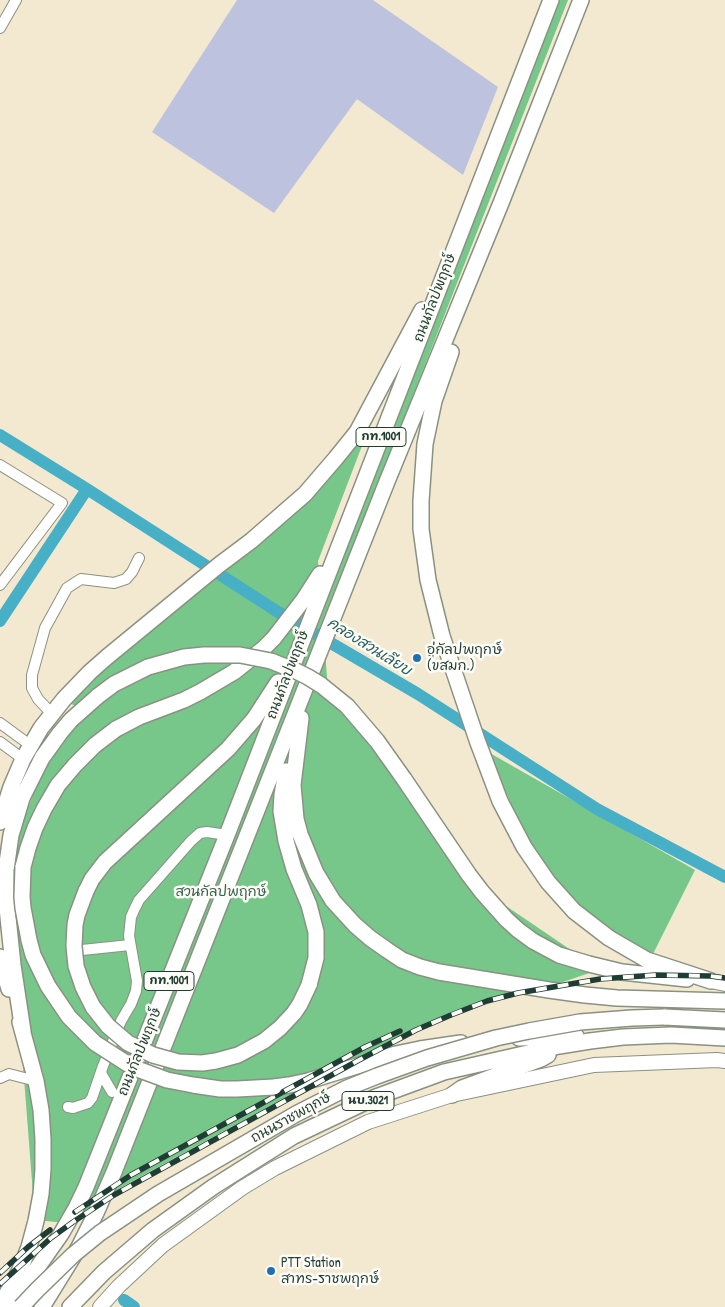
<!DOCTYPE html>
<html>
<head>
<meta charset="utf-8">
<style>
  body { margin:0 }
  canvas { display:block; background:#f3e8d0 }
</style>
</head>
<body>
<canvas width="725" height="1307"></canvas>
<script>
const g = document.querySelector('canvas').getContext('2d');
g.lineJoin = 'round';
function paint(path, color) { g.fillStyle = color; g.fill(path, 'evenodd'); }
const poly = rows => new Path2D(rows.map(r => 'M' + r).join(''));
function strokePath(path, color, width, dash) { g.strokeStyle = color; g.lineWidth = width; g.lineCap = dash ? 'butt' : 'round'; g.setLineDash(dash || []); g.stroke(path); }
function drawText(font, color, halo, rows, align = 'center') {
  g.font = font + ' "Patrick Hand","Playpen Sans Thai",sans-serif'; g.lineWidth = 5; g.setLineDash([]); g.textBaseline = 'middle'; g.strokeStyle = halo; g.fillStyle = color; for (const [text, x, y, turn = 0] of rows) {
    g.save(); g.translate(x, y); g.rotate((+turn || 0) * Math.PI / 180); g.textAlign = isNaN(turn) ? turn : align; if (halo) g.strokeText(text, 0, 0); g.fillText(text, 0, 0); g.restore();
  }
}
const industrial = poly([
  [237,0,373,0,498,87,463,175,357,99,274,213,152,132]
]);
const green = poly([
  [560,0,568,0,323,625,328,690,403,779,484,891,590,963,601,969,563,982,475,1004,411,1031,355,1059,120,1188,67,1223,35,1220,7,859,52,749,83,710,64,700,249,539,373,417,318,561,321,604],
  [488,752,695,870,653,954,607,929,565,893,545,872,519,821]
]);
const canal = poly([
  [0,435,87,489,278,612,418,694,597,809,725,877],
  [0,621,87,489],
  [124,1300,134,1307]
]);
const minor = poly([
  [0,28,16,0],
  [0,465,62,503,0,585],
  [52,714,38,699,32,688,32,675,45,628,67,588,81,579,114,583,126,579,132,572,139,558],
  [0,723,30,745],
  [0,742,23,759],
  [82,950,130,945],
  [101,1073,112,1092],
  [0,1078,9,1074,36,1081],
  [68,1107,73,1108,88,1103,92,1098,103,1066,121,1021,131,1004,136,991,137,981,129,936,131,917,134,910,139,900,191,841,200,833,207,832,227,835]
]);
const secondary = poly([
  [711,981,725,984],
  [100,1307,119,1286,163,1245,242,1188,275,1168,368,1122,452,1095,594,1065,717,1060,725,1061]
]);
const primary = poly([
  [451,352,434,401,425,444,421,501,421,529,428,580,442,636,477,740,500,801,524,847,548,882,574,911,609,938,647,960,711,981],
  [301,718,293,785,296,819,300,834,316,873,333,901,355,925,370,938,387,950,402,960,420,967,439,972,549,990,585,995,617,998,725,1001],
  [286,771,282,795,281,811,286,841,294,869,309,905,316,932,316,958,309,985],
  [404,779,469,875,482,892,506,919,518,930,533,941,559,955,589,964,622,972,687,979],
  [0,822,11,787,23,759,41,728,64,699,90,672,107,657,219,565,251,541,305,494,336,458,357,432,422,310],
  [23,867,28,848,35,828,44,809,58,785,75,765,95,745,116,729,139,717,184,700,200,692,234,672,263,649,274,638,304,599,320,574],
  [86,891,92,879,105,862,228,749,254,719,278,682],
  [0,957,9,989],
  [664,1017,725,1020],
  [23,1031,13,965,6,898,6,870,11,835,22,798,42,758,60,733,71,720,98,696],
  [519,1038,576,1036],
  [274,1087,289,1085,308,1081,396,1054,420,1049,461,1043],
  [452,1095,462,1088,541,1059,548,1055],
  [5,1297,19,1272,29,1247,36,1221,41,1194,43,1169,43,1139,41,1110,36,1081,20,1022],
  [6,1307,28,1281,61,1234,76,1208,86,1187,227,835,551,0],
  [42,1307,79,1247,96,1213,114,1172,386,484,501,203,581,0],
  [70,1307,104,1272,153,1230,213,1187,294,1136,376,1097,444,1072,559,1046,590,1041,623,1037,671,1035,725,1038]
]);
const rail = poly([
  [75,1212,131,1175,365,1047,400,1031],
  [0,1273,28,1247,50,1230],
  [0,1284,51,1238,73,1222,114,1195,359,1060,416,1030,451,1015,487,1001,518,993,600,979,656,975,710,976,725,978]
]);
const primaryBridge = poly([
  [98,696,114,684,148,667,184,657,204,655,240,655,271,661,296,671,308,677,321,685,347,706,377,741,404,779],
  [23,867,22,897,23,908,29,940,33,955,48,986,69,1017,95,1043,126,1063,140,1070,167,1080,193,1085,220,1089,237,1089,274,1087],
  [86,891,77,915,75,925,74,946,76,966,83,987,93,1007,108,1026,128,1043,153,1055,178,1062,202,1063,216,1061,238,1055,264,1041,280,1028,294,1013,300,1004,309,985],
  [21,1307,37,1290,73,1255,100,1233,158,1194,296,1114,347,1088,377,1076,427,1058,496,1038,529,1031,580,1022,632,1018,664,1017]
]);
const markers = [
  [417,658,5,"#1f6fb2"],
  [271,1271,5,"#1f6fb2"]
];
const shields = [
  [381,437,50],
  [169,981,50],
  [368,1101,52]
];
const shieldNames = [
  ["กท.1001",381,437],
  ["กท.1001",169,981],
  ["นบ.3021",368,1101]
];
const streetNames = [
  ["ถนนกัลปพฤกษ์",435,298,-69],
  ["ถนนกัลปพฤกษ์",288,675,-69],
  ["ถนนกัลปพฤกษ์",140,1052,-68],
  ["ถนนราชพฤกษ์",291,1118,-29]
];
const poiNames = [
  ["อู่กัลปพฤกษ์",427,650],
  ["(ขสมก.)",427,666],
  ["PTT Station",281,1263],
  ["สาทร-ราชพฤกษ์",281,1279]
];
const parkNames = [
  ["สวนกัลปพฤกษ์",221,892]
];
const waterNames = [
  ["คลองสวนเลียบ",369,647,32]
];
paint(industrial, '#bdc3de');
paint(green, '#76c789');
strokePath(canal, '#47b0c6', 12);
strokePath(minor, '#899282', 12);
strokePath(secondary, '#899282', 16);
strokePath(primary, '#899282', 18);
strokePath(minor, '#fff', 10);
strokePath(secondary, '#fff', 14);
strokePath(primary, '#fff', 15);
strokePath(rail, '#1f3d34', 5.5);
strokePath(rail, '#fdfcf7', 4, [11]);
strokePath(primaryBridge, '#899282', 18, []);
strokePath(primaryBridge, '#fff', 15);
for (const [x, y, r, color] of markers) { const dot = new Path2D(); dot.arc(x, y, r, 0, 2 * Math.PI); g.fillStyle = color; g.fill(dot); strokePath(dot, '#fdfcf7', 2); }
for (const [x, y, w] of shields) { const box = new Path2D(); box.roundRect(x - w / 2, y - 9.5, w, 19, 4); g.fillStyle = '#fdfcf7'; g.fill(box); strokePath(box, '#1f3d34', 1); }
drawText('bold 12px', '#1f3d34', null, shieldNames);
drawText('14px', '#1f3d34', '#fdfcf7', streetNames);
drawText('14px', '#1f3d34', '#fdfcf7', poiNames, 'left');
drawText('14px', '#356049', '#fdfcf7', parkNames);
drawText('italic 15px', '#2b6060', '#fdfcf7', waterNames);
</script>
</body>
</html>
